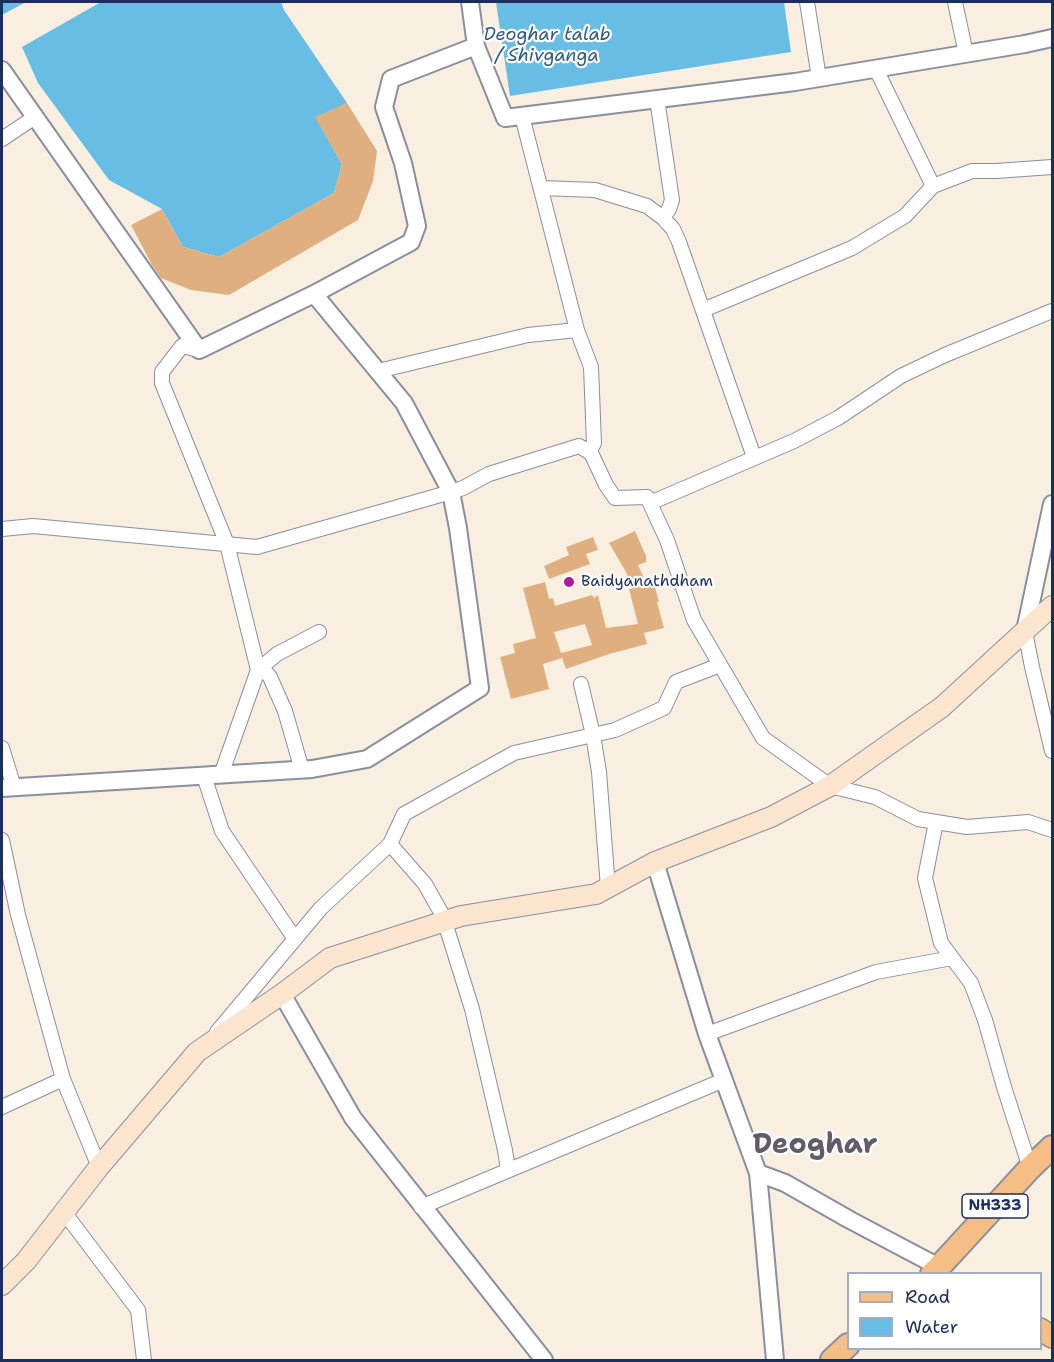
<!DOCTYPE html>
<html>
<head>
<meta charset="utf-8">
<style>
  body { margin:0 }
  #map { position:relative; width:1054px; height:1362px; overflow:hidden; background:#f9efe0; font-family:"Shantell Sans",sans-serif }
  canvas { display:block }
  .frame { position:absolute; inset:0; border:3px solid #1b2f5e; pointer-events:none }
  .legend { position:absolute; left:847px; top:1272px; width:195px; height:78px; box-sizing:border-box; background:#fff; border:2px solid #a4acbf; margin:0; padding:8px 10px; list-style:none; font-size:18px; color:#1b2f5e }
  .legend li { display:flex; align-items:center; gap:12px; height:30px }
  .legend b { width:30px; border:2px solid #a4acbf }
</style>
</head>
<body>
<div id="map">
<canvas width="1054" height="1362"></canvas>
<div class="frame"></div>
<ul class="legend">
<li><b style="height:8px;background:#f6be87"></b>Road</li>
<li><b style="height:16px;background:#68bde4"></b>Water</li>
</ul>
</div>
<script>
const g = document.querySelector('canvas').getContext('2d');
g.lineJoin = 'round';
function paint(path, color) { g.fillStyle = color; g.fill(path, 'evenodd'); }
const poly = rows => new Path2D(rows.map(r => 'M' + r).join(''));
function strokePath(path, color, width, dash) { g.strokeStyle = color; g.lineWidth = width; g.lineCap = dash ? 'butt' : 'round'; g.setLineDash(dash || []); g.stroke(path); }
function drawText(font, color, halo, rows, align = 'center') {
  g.font = font + ' "Shantell Sans",sans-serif'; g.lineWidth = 4.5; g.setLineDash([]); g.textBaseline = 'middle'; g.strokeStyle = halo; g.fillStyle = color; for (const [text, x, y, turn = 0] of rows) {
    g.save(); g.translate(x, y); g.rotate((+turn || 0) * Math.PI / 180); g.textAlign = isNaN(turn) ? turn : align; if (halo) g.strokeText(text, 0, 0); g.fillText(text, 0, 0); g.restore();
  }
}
const water = poly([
  [2,2,26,2,2,15],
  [101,2,281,2,284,10,347,103,316,118,342,164,334,193,219,257,183,247,162,209,109,180,38,83,22,47],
  [496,2,784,2,791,52,510,96]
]);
const building = poly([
  [347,103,377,151,373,181,358,220,229,295,191,290,161,278,152,265,131,225,162,209,183,247,219,257,334,193,342,164,315,117],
  [635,531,646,556,646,562,638,565,647,585,654,583,659,602,657,602,664,628,644,633,647,644,609,654,566,669,562,658,543,664,549,689,511,699,500,657,515,653,513,644,536,638,523,588,545,582,549,599,553,598,555,606,592,595,594,598,598,595,606,628,638,624,629,589,633,589,626,572,609,543],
  [585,624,592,645,561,653,554,632],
  [593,537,598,550,586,554,590,564,549,579,544,566,569,555,566,547]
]);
const minor = poly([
  [807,2,819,78],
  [955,2,966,54],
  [876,69,933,186],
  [657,99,672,200,669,209,663,218],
  [522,116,577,330,591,367,594,443,589,452],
  [2,139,35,117],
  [541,188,595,190,647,206,663,218,673,229,679,242,754,457],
  [703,310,852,248,905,216,933,186,972,171,996,171,1052,167],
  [199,350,182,346,162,372,162,383,227,544,258,670,264,670,270,677,285,711,302,770],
  [378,371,528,335,577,330],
  [650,503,794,441,838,418,901,376,945,355,1052,311],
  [2,529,33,526,257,547,451,492,463,488,489,474,579,446,591,453,606,485,615,498,647,497,667,540,694,620,763,738,830,786,875,797,918,819,967,827,1028,822,1052,830],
  [1025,631,1032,667,1052,751],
  [581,684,593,735,599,772,608,888],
  [2,748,14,787],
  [221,775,258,670,277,654,319,632],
  [204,776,222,831,295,939],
  [936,822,925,878,941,943,971,983,985,1020,1004,1087,1030,1168],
  [2,840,18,915,63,1079,99,1167],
  [390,844,425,884,443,916,472,1009,505,1150,508,1170],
  [217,1032,321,908,390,844,404,814,514,753,615,730,664,708,676,682,720,665],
  [707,1034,876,972,952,958],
  [2,1107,63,1079],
  [421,1207,724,1080],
  [64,1212,138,1310,144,1360]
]);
const tertiary = poly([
  [470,2,476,46,505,118,795,82,1025,44,1052,38],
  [2,70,199,350,314,294,411,242,417,226,403,163,384,107,391,79,476,46],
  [1025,631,1052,504],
  [2,788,312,769,367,759,480,688,458,528,451,492,404,403,314,294],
  [655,862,707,1034,758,1173,775,1360],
  [282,994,353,1118,544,1360],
  [758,1173,785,1183,850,1220,939,1267]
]);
const secondary = poly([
  [2,1285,26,1261,99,1167,197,1052,282,994,330,958,461,916,596,894,655,862,771,817,830,786,942,707,1052,606]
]);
const primary = poly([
  [1040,1329,1052,1337]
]);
const trunk = poly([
  [932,1274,939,1267,1030,1168,1052,1147],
  [832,1360,848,1345]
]);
const markers = [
  [569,582,6,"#b5179e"]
];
const shields = [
  [995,1206,66]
];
const shieldNames = [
  ["NH333",995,1206]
];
const poiNames = [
  ["Baidyanathdham",581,582]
];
const waterNames = [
  ["Deoghar talab",547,35],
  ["/ Shivganga",547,56]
];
const townNames = [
  ["Deoghar",815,1146]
];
paint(water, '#68bde4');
paint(building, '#dfaf80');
strokePath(minor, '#8a8f9f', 16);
strokePath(tertiary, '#8a8f9f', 20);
strokePath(secondary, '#8a8f9f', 22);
strokePath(primary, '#8a8f9f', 24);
strokePath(trunk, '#8a8f9f', 26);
strokePath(minor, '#fff', 14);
strokePath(tertiary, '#fff', 16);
strokePath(secondary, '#fbe5cf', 20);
strokePath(primary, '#f6be87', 21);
strokePath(trunk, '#f6be87', 22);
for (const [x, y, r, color] of markers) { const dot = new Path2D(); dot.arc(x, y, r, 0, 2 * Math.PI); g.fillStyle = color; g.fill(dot); strokePath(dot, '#fff', 2); }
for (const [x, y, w] of shields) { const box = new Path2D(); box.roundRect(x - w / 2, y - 12, w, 24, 4.5); g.fillStyle = '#fff'; g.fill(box); strokePath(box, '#1b2f5e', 1.5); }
drawText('bold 15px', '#1b2f5e', null, shieldNames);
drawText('16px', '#1b2f5e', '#fff', poiNames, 'left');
drawText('italic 18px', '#325a86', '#fff', waterNames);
drawText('bold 28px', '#605c6a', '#fff', townNames);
</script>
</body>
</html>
